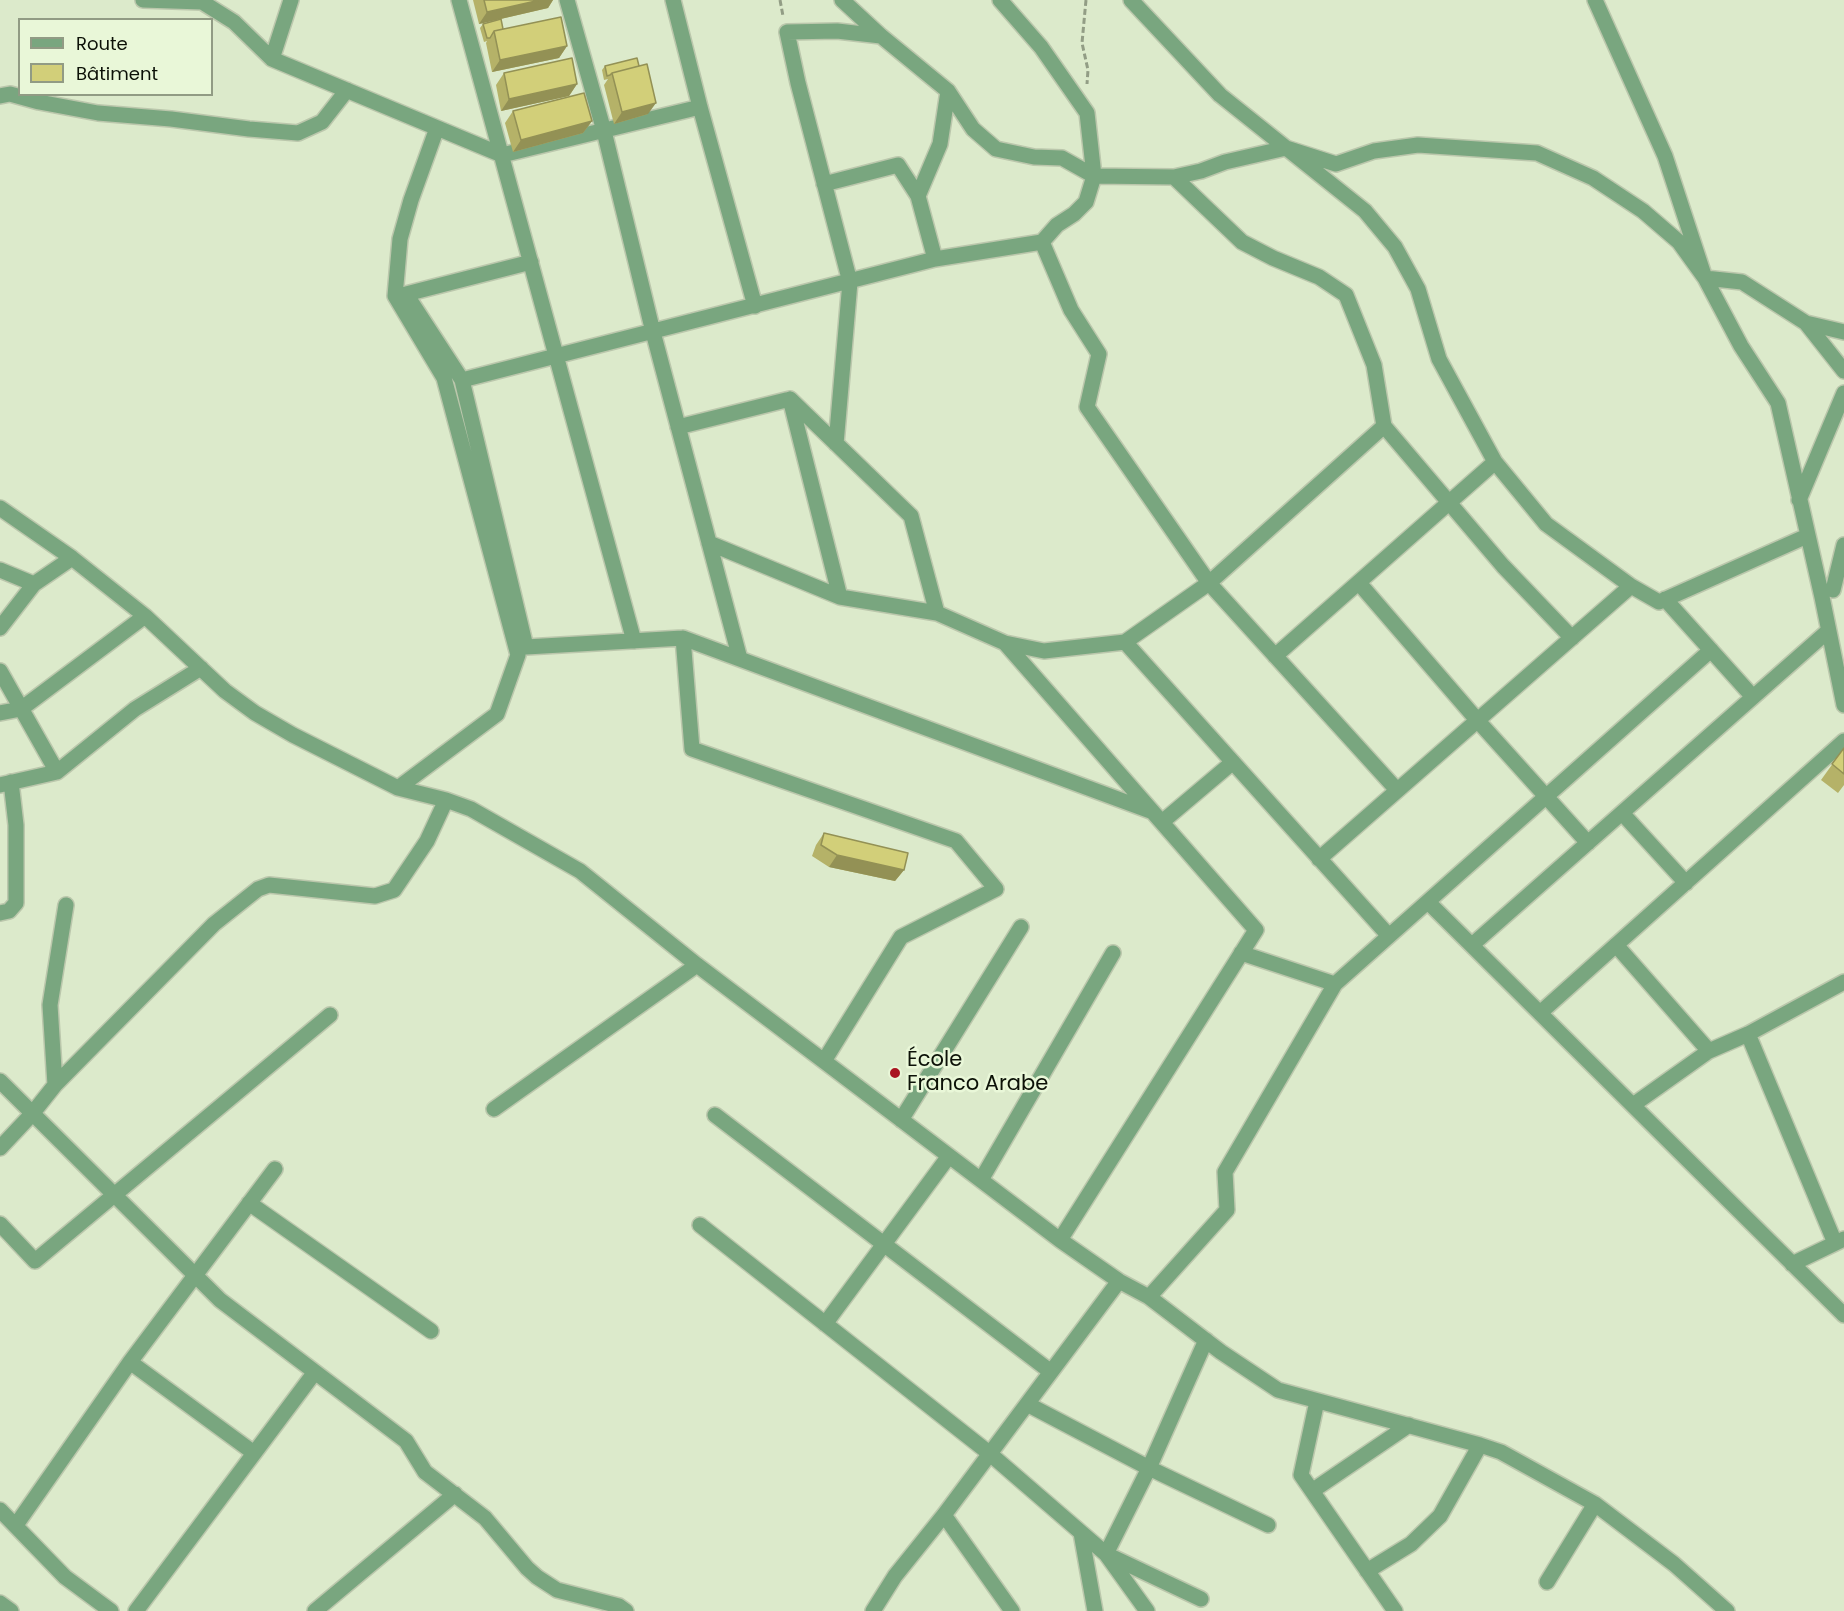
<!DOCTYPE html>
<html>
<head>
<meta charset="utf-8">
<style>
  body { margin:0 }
  #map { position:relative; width:1844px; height:1611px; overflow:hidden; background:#dceacb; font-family:Poppins,sans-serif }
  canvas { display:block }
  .legend { position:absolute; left:18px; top:18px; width:195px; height:78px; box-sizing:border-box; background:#e9f7d8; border:2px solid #919b84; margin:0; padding:8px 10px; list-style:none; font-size:18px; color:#0c1107 }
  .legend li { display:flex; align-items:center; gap:12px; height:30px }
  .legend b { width:30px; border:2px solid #919b84 }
</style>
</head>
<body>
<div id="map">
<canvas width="1844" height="1611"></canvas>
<ul class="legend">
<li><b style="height:8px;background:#79a67f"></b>Route</li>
<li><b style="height:16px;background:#d2cf79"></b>Bâtiment</li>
</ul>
</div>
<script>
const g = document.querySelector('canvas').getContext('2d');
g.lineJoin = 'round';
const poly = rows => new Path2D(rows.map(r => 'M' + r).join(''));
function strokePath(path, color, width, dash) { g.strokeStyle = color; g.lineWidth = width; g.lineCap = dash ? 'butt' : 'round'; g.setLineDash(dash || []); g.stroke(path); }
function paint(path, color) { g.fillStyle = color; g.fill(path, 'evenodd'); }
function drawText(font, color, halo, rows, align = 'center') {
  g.font = font + ' Poppins,sans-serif'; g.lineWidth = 5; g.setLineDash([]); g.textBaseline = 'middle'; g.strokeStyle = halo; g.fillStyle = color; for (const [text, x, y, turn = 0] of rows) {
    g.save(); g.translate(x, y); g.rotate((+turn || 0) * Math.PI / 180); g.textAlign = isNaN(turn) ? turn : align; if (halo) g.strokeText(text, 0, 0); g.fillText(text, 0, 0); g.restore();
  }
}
const path = poly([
  [780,0,783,16],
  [1086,0,1082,43,1088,70,1087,84]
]);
const street = poly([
  [143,0,202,2,234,22,272,59,502,155,700,107],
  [459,0,634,641],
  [567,0,604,131,653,332,740,659],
  [673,0,700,107,755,306],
  [842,0,881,36],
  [1131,0,1220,95,1365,211,1395,247,1418,289,1439,359,1495,462,1546,524,1631,586,1659,602,1807,536],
  [1595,0,1665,156,1705,278,1741,346,1778,403,1822,597,1844,705],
  [272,59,291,0],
  [0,96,10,94,39,102,98,113,171,119,249,129,298,133,322,122,347,90],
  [1174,177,1201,171,1225,162,1286,148,1336,164,1374,151,1418,145,1537,153,1593,178,1643,211,1679,242,1705,278,1742,282,1806,323,1844,332],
  [824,184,898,165,918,196],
  [1042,242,1071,310,1099,354,1087,407,1209,583,1397,790],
  [935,259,918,196,940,144,948,91],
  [531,262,406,294,462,380,526,647,683,638,1153,812],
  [1806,323,1844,371],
  [462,380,935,259,1042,242,1057,225,1074,214,1086,202,1094,176,1087,113,1041,47,1000,0],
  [790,399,911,516,937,613],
  [790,399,840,597],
  [678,427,790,399],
  [836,444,850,282,798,83,787,32,837,31,881,36,948,91,973,129,996,149,1034,157,1062,158,1094,176,1174,177,1242,242,1273,258,1319,277,1346,295,1374,365,1384,426],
  [1799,500,1844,393],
  [0,508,72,558,145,616,225,691,255,713,293,735,398,788,446,800,471,809,580,871,697,965,1060,1240,1119,1281,1149,1297,1221,1352,1278,1390,1480,1445,1501,1452,1595,1504,1674,1564,1727,1611],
  [709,543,840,597,937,613,1005,643,1044,651,1125,642,1209,583,1384,426,1503,566,1572,638],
  [0,570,34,584],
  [1359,583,1478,721,1588,843],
  [1833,590,1844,545],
  [1665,599,1753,697],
  [0,628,34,584,72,558],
  [683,638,692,749,956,841,996,889,901,937,824,1061],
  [1125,642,1389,936],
  [1005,643,1256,930,1060,1240],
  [1275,656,1495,462],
  [0,671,57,772],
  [0,713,21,709,145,616],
  [0,785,57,772,135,709,201,668],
  [398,788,497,714,518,655,444,378,395,296,400,239,411,200,437,128],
  [1622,813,1686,883],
  [1162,822,1233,762],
  [1319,859,1631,586],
  [1428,902,1844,1315],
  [0,913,9,911,16,903,16,825,11,782],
  [1472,945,1828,631],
  [1616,945,1709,1051],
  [1241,953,1335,984],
  [1540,1013,1844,741],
  [1748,1034,1835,1243],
  [0,1081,220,1300,406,1441,425,1472,485,1518,527,1568,537,1577,557,1590,619,1606,626,1611],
  [55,1085,50,1005,66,905],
  [1633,1105,1709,1051,1748,1034,1844,982],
  [494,1109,697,965],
  [715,1115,1051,1372],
  [901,1120,1021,927],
  [0,1148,32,1114,55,1085,214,924,258,889,269,885,375,896,394,890,427,841,446,800],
  [981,1180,1113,953],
  [249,1203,431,1331],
  [0,1224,35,1261,330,1015],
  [700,1225,989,1453,1106,1554,1147,1611],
  [1792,1264,1844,1239],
  [1149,1297,1227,1210,1225,1172,1335,984,1711,650],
  [825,1324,949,1156],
  [130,1362,254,1453],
  [1317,1401,1301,1475,1395,1611],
  [1027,1404,1149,1468,1268,1525],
  [1312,1491,1409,1425],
  [0,1510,65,1577,111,1611],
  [944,1515,1012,1611],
  [16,1525,130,1362,275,1169],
  [1081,1533,1095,1611],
  [1106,1554,1149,1468,1206,1340],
  [1106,1554,1201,1599],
  [1367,1571,1411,1544,1440,1516,1480,1445],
  [1547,1582,1595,1504],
  [0,1603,11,1611],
  [136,1611,315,1372],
  [315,1611,455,1494],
  [873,1611,895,1576,944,1515,1119,1281]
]);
const wall = poly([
  [473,0,553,0,548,8,479,24],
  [483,24,503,29,567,46,559,58,492,72,486,43,487,41,484,42,480,28],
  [637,58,648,114,614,124,604,85,608,79,604,80,602,70,605,66],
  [504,73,577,84,569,96,501,111,496,85],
  [513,111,592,121,583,133,513,152,505,123],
  [1844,748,1844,785,1838,793,1821,780],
  [824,833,904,870,895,881,829,867,812,856,816,845]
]);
const shadedWall = poly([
  [540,0,553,0,548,8,479,24,487,12],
  [567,46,559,58,492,72,500,60],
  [577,84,569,96,501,111,509,99],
  [656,103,648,114,614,124,622,112],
  [592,121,583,133,513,152,521,140],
  [837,855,904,870,895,881,829,867]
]);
const building = poly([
  [484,0,540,0,487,12,484,0],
  [561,17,567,46,500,60,494,31,561,17],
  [501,19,503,29,494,31,490,38,487,38,483,24,501,19],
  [572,58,577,84,509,99,504,73,572,58],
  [637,58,639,66,612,73,610,75,607,76,605,66,637,58],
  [647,64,656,103,622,112,612,73,647,64],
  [584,93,592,121,521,140,513,111,584,93],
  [1844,748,1844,774,1832,764,1844,748],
  [824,833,908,853,904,870,837,855,821,845,824,833]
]);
const markers = [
  [895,1073,6,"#a91520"]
];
const poiNames = [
  ["École",907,1061],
  ["Franco Arabe",907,1085]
];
strokePath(street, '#bbc7ac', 18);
strokePath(path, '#929d85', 3, [6, 3]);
strokePath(street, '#79a67f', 15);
paint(wall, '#b5b268');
paint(shadedWall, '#939155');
paint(building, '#d2cf79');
strokePath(building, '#939155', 1.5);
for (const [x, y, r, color] of markers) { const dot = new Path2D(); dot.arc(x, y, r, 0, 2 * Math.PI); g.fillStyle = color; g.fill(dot); strokePath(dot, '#e9f7d8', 2); }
drawText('21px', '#0c1107', '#e9f7d8', poiNames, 'left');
</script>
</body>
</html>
